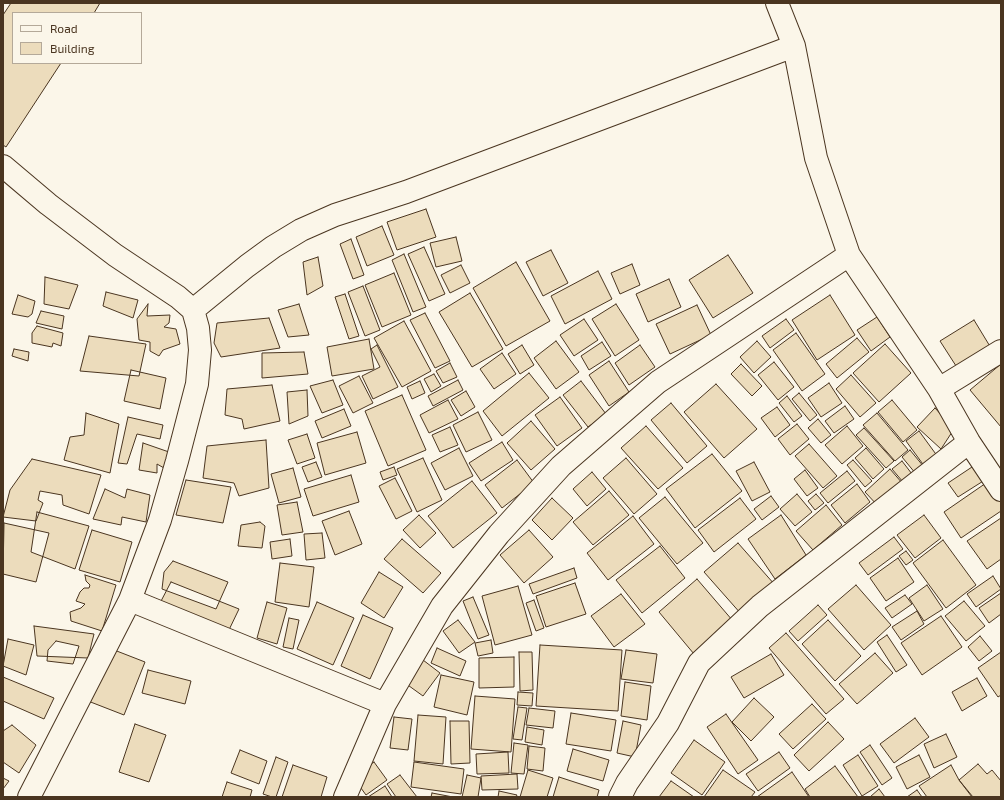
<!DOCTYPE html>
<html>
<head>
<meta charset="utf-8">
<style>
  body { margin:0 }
  #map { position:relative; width:1004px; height:800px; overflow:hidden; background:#fbf6e9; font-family:"Exo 2",sans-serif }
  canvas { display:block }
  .frame { position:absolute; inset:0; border:4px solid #4a3520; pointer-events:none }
  .legend { position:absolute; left:12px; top:12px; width:130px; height:52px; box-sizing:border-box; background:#fbf6e9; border:1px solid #b4a999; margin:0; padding:5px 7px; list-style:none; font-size:12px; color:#4a3520 }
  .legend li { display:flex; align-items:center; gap:8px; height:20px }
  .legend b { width:20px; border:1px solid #b4a999 }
</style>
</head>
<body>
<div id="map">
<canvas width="1004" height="800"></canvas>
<div class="frame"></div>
<ul class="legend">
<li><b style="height:5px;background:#fbf6e9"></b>Road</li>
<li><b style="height:11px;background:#ecdcbc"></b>Building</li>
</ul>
</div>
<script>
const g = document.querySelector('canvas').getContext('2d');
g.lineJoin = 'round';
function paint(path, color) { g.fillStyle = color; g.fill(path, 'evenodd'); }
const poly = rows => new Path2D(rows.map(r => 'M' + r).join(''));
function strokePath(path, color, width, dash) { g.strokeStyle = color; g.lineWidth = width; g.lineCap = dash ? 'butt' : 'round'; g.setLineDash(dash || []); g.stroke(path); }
const building = poly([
  [11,3,100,3,94,13,13,13,13,63,61,63,6,147,3,145,3,15,11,3],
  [426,209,436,237,397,250,387,222,426,209],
  [382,226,394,255,367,266,356,237,382,226],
  [456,237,462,261,436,267,430,243,456,237],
  [351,239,364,275,353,279,340,244,351,239],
  [424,247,445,294,429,301,408,254,424,247],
  [551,250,568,283,543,296,526,262,551,250],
  [404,254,426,307,413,312,392,260,404,254],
  [728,255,753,293,713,318,689,280,728,255],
  [318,257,323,286,307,295,303,262,318,257],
  [516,262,550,321,506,346,473,288,516,262],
  [632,264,640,285,620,294,611,273,632,264],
  [461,265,470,283,450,293,441,275,461,265],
  [598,271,612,299,565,324,551,296,598,271],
  [394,273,411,315,382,327,365,285,394,273],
  [45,277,78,285,69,309,44,304,45,277],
  [669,279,681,307,648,322,636,294,669,279],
  [363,286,380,330,365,336,348,292,363,286],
  [106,292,138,300,133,318,103,306,106,292],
  [470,293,503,349,472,367,439,312,470,293],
  [345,294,359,336,349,339,335,297,345,294],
  [18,295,35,301,32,314,28,317,12,314,18,295],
  [830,295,855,335,817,360,792,320,830,295],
  [148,304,147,316,170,315,169,323,164,327,176,329,180,344,163,350,159,356,150,351,150,342,139,340,137,319,148,304],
  [299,304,309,335,288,337,278,310,299,304],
  [616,304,639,340,615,356,592,319,616,304],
  [697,305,711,335,670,354,656,324,697,305],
  [41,311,64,316,62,329,36,323,41,311],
  [425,313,450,361,435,368,410,320,425,313],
  [877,317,890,337,871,351,857,330,877,317],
  [269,318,280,348,221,357,214,343,217,323,269,318],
  [584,319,598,340,574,356,560,335,584,319],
  [786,319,794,330,770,348,762,336,786,319],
  [974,320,991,348,958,369,940,341,974,320],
  [404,321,431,371,402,387,374,338,404,321],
  [37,326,63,333,61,346,53,343,52,347,32,343,32,333,37,326],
  [796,333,825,374,802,391,773,350,796,333],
  [89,336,146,344,139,376,80,371,89,336],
  [857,338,869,352,837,378,826,364,857,338],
  [369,339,374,369,332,376,327,347,369,339],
  [556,341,579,372,556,389,534,358,556,341],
  [757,341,771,357,754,373,740,357,757,341],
  [602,342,611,356,589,370,581,356,602,342],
  [885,344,911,373,879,402,853,373,885,344],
  [377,345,398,387,373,399,362,376,380,367,371,349,377,345],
  [522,345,534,365,520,374,508,354,522,345],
  [640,345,655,367,629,385,615,363,640,345],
  [14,349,29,352,28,361,12,356,14,349],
  [304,352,308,374,262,378,262,353,304,352],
  [502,353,516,374,494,389,480,369,502,353],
  [609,361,629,392,609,406,589,375,609,361],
  [774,362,794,387,778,400,758,375,774,362],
  [450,363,457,377,443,383,436,371,450,363],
  [741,364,762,386,752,396,731,374,741,364],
  [1001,364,1001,427,970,390,1001,364],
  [131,370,166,378,160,409,124,401,131,370],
  [529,373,549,398,502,436,483,411,529,373],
  [434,374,441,386,431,392,424,379,434,374],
  [851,375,876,403,860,417,836,389,851,375],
  [359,376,373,403,353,413,339,386,359,376],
  [333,380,343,405,322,413,310,386,333,380],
  [458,380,463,390,433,406,428,396,458,380],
  [420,381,425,393,412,399,407,387,420,381],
  [581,381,606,414,588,427,563,395,581,381],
  [829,383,842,403,821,417,808,398,829,383],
  [716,384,757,429,724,458,684,412,716,384],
  [272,385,280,421,244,429,242,419,225,415,227,389,272,385],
  [307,390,308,416,289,424,287,392,307,390],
  [466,391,475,407,461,416,451,400,466,391],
  [799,393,817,415,810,421,792,399,799,393],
  [402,395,426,450,388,466,365,411,402,395],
  [787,396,802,416,794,422,779,403,787,396],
  [560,397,582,428,557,446,535,415,560,397],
  [448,400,458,419,429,433,420,415,448,400],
  [892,400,917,430,903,442,878,412,892,400],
  [671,403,707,446,687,463,651,420,671,403],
  [845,406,854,419,834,433,825,421,845,406],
  [777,407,790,425,775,437,761,418,777,407],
  [935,408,954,429,941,449,917,427,935,408],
  [344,409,351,426,322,438,315,421,344,409],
  [478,412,492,440,466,452,453,425,478,412],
  [86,413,119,424,110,473,64,460,70,437,84,435,86,413],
  [877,413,908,450,895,461,863,425,877,413],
  [128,417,163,425,160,439,137,434,127,464,118,463,128,417],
  [818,419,831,435,821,443,808,428,818,419],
  [531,421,555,449,531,470,507,443,531,421],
  [797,424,809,439,790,455,778,439,797,424],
  [646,426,683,468,658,489,621,448,646,426],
  [847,426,863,446,842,464,825,445,847,426],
  [450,427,458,445,440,452,432,435,450,427],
  [864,428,894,461,886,468,856,435,864,428],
  [919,431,938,457,925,467,906,441,919,431],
  [357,432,366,463,325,475,317,443,357,432],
  [307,434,315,458,297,464,288,440,307,434],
  [266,440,269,488,239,496,234,483,203,478,207,446,266,440],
  [502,442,513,460,481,481,469,463,502,442],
  [143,443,169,452,164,468,157,464,157,473,139,470,143,443],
  [809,444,837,476,823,488,795,456,809,444],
  [459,448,473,476,445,490,431,463,459,448],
  [866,448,884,469,873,479,855,458,866,448],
  [910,450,924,467,916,474,902,457,910,450],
  [712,454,742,491,695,528,666,489,712,454],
  [423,458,442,500,417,512,397,469,423,458],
  [626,458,657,494,634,514,603,478,626,458],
  [32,459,101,475,89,514,63,505,62,495,40,491,38,500,43,503,36,521,3,517,10,490,32,459],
  [517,460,534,483,502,508,485,485,517,460],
  [853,460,872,481,865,487,847,465,853,460],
  [902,461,912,474,903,482,892,469,902,461],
  [316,462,322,477,308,482,302,467,316,462],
  [754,462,770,492,752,501,736,471,754,462],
  [978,463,988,478,958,497,948,483,978,463],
  [394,467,397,475,383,480,380,472,394,467],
  [293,468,301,497,279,503,271,474,293,468],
  [890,469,903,484,879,507,865,492,890,469],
  [805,470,818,488,807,496,794,479,805,470],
  [847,471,855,481,828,503,820,493,847,471],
  [592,472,606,489,587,506,573,489,592,472],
  [351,475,359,502,313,516,304,489,351,475],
  [395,478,412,511,396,519,379,486,395,478],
  [186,480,231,487,223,523,176,515,186,480],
  [472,481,497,513,453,548,428,516,472,481],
  [989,481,1001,498,1001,511,961,538,944,512,989,481],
  [857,484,870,502,845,523,831,505,857,484],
  [105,489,125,498,127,489,150,495,146,522,122,517,121,525,93,519,105,489],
  [609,491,629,515,593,545,573,522,609,491],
  [797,494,812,512,795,526,780,509,797,494],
  [816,494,824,503,815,510,808,501,816,494],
  [771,496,779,507,762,520,754,509,771,496],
  [665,497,703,543,677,564,639,518,665,497],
  [552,498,573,518,552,540,532,520,552,498],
  [740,498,756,519,714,552,698,530,740,498],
  [297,502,303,532,282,535,277,505,297,502],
  [826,505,842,525,813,550,796,531,826,505],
  [349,511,362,544,335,555,322,521,349,511],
  [37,512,89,526,75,569,31,552,37,512],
  [419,515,436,533,420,548,403,530,419,515],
  [781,515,806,555,775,579,748,539,781,515],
  [924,515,941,538,915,558,897,535,924,515],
  [633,516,654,544,608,580,587,553,633,516],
  [1001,518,1001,559,987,569,967,541,1001,518],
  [260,522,265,526,262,548,238,546,241,525,260,522],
  [4,523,49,533,36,582,3,574,4,523],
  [92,530,132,542,120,582,79,570,92,530],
  [529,530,553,557,524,583,500,555,529,530],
  [322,533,325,558,306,560,304,534,322,533],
  [894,537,903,549,868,575,859,563,894,537],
  [290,539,292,556,272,559,270,542,290,539],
  [402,539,441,573,423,593,384,559,402,539],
  [943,540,976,585,946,608,913,563,943,540],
  [738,543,775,585,742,615,704,572,738,543],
  [660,546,685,578,642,613,616,580,660,546],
  [906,551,913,560,906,565,899,556,906,551],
  [898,558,914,582,886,601,870,578,898,558],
  [173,561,228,582,216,609,162,589,164,572,173,561],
  [280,563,314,567,309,607,275,602,280,563],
  [574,568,577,578,533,594,529,584,574,568],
  [379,572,403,587,384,618,361,603,379,572],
  [85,575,116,585,102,631,71,621,70,612,81,608,85,604,76,601,80,592,84,588,89,588,90,585,86,581,85,575],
  [993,576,1001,589,976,607,967,594,993,576],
  [697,579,733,621,694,654,659,612,697,579],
  [171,582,239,609,227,634,160,603,171,582],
  [575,583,586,614,546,627,536,596,575,583],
  [856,585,891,625,864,650,828,609,856,585],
  [927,585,943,609,924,621,909,598,927,585],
  [518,586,532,635,495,645,482,596,518,586],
  [1001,593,1001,614,989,623,979,608,1001,593],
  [621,594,645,624,614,647,591,616,621,594],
  [905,595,912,604,892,618,885,608,905,595],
  [473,597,489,635,478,639,463,601,473,597],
  [534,600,544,628,536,631,526,603,534,600],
  [964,601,985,626,966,641,945,616,964,601],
  [267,602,287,608,277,644,257,638,267,602],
  [317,602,354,618,333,665,297,649,317,602],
  [818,605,827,615,798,641,789,631,818,605],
  [917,611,924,624,901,640,892,627,917,611],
  [363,615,393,628,370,679,341,666,363,615],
  [941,616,962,647,922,675,901,643,941,616],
  [289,618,299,620,293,649,283,647,289,618],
  [458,620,475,642,459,653,443,631,458,620],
  [828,620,861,656,835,681,802,644,828,620],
  [34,626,94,634,88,658,37,656,34,626],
  [786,633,844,699,826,714,769,648,786,633],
  [887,635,907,665,896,672,877,642,887,635],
  [980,636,992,651,979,661,968,647,980,636],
  [8,639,34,645,26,675,3,666,8,639],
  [491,640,493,653,478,656,475,643,491,640],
  [56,641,79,646,73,664,47,661,48,650,56,641],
  [540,645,622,650,618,711,536,706,540,645],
  [109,648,145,662,124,715,88,701,109,648],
  [437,648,466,661,460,676,431,663,437,648],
  [626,650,657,654,653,683,621,679,626,650],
  [519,652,532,652,533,690,520,691,519,652],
  [1001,652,1001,695,998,697,978,668,1001,652],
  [875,653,893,673,857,704,839,684,875,653],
  [771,654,784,675,744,698,731,677,771,654],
  [514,657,514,687,479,688,479,658,514,657],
  [423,660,440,673,423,696,405,683,423,660],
  [148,670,191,681,185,704,142,693,148,670],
  [441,675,474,682,467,715,434,707,441,675],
  [3,677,54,698,44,719,3,701,3,677],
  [977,678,987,696,962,711,952,692,977,678],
  [625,682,651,686,647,720,621,716,625,682],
  [518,692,533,693,532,706,517,705,518,692],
  [475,696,515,699,511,752,471,749,475,696],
  [754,698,774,717,751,741,732,722,754,698],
  [812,704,826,719,793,749,779,734,812,704],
  [518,707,527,708,522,740,513,739,518,707],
  [529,708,555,711,553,728,526,725,529,708],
  [571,713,616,720,611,751,566,744,571,713],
  [726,714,758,760,738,774,707,727,726,714],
  [418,715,446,717,443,764,414,761,418,715],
  [394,717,412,719,408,750,390,748,394,717],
  [915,718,929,737,894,763,880,744,915,718],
  [450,721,469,721,470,763,451,764,450,721],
  [623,721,641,725,635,757,617,753,623,721],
  [828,722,844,739,809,771,794,755,828,722],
  [135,724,166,735,149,782,119,772,135,724],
  [12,725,36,745,19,773,3,762,3,731,12,725],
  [527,727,544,730,542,745,525,742,527,727],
  [946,734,957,757,934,768,924,744,946,734],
  [694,740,725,762,702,795,671,773,694,740],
  [514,743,528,745,524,774,511,773,514,743],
  [870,745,892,778,882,785,860,752,870,745],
  [529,746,545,748,543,771,527,769,529,746],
  [573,749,609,760,603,781,567,771,573,749],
  [240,750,267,761,259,784,231,773,240,750],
  [508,752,509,773,477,774,476,754,508,752],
  [779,752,790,768,758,791,746,774,779,752],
  [858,755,878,786,862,796,843,765,858,755],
  [919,755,930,777,907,789,896,767,919,755],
  [276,757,288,762,276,797,272,797,263,794,276,757],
  [374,762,387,780,366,795,353,777,374,762],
  [414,762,464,769,461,794,411,787,414,762],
  [978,764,987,774,992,770,1001,781,1001,797,973,797,959,780,978,764],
  [293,765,327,777,321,797,282,797,293,765],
  [951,765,959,780,972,797,927,797,919,786,951,765],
  [835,766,858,797,810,797,805,789,835,766],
  [528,770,553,778,547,797,520,797,528,770],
  [723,770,755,792,751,797,704,797,723,770],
  [792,772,809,797,757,797,792,772],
  [517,774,518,789,482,790,481,776,517,774],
  [400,775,417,797,396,797,387,784,400,775],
  [467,775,481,778,478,797,462,797,467,775],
  [559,777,599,790,597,797,553,797,559,777],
  [3,778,9,781,3,789,3,778],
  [671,781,694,797,659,797,671,781],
  [227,782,252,790,250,797,222,797,227,782],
  [385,786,392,797,368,797,385,786],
  [879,789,885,797,870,797,879,789],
  [917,790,922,797,907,797,917,790],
  [499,791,517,795,516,797,498,797,499,791],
  [432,793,453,797,431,797,432,793]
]);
const minor = poly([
  [777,3,794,46,816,158,849,255,939,389,969,442,1001,490],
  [3,166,48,204,115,255,178,297,193,310,198,328,200,350,197,384,177,461,160,520,130,600,29,797],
  [193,310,247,266,273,247,301,230,335,215,406,192,794,46],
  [939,389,1001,351],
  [130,600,385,704],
  [345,797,385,704,442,606,499,534,561,466,658,382,849,255],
  [620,797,627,783,668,723,699,663,760,606,969,442]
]);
paint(building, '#ecdcbc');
strokePath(building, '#4a3520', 1);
strokePath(minor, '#4a3520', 24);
strokePath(minor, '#fbf6e9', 22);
</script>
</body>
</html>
